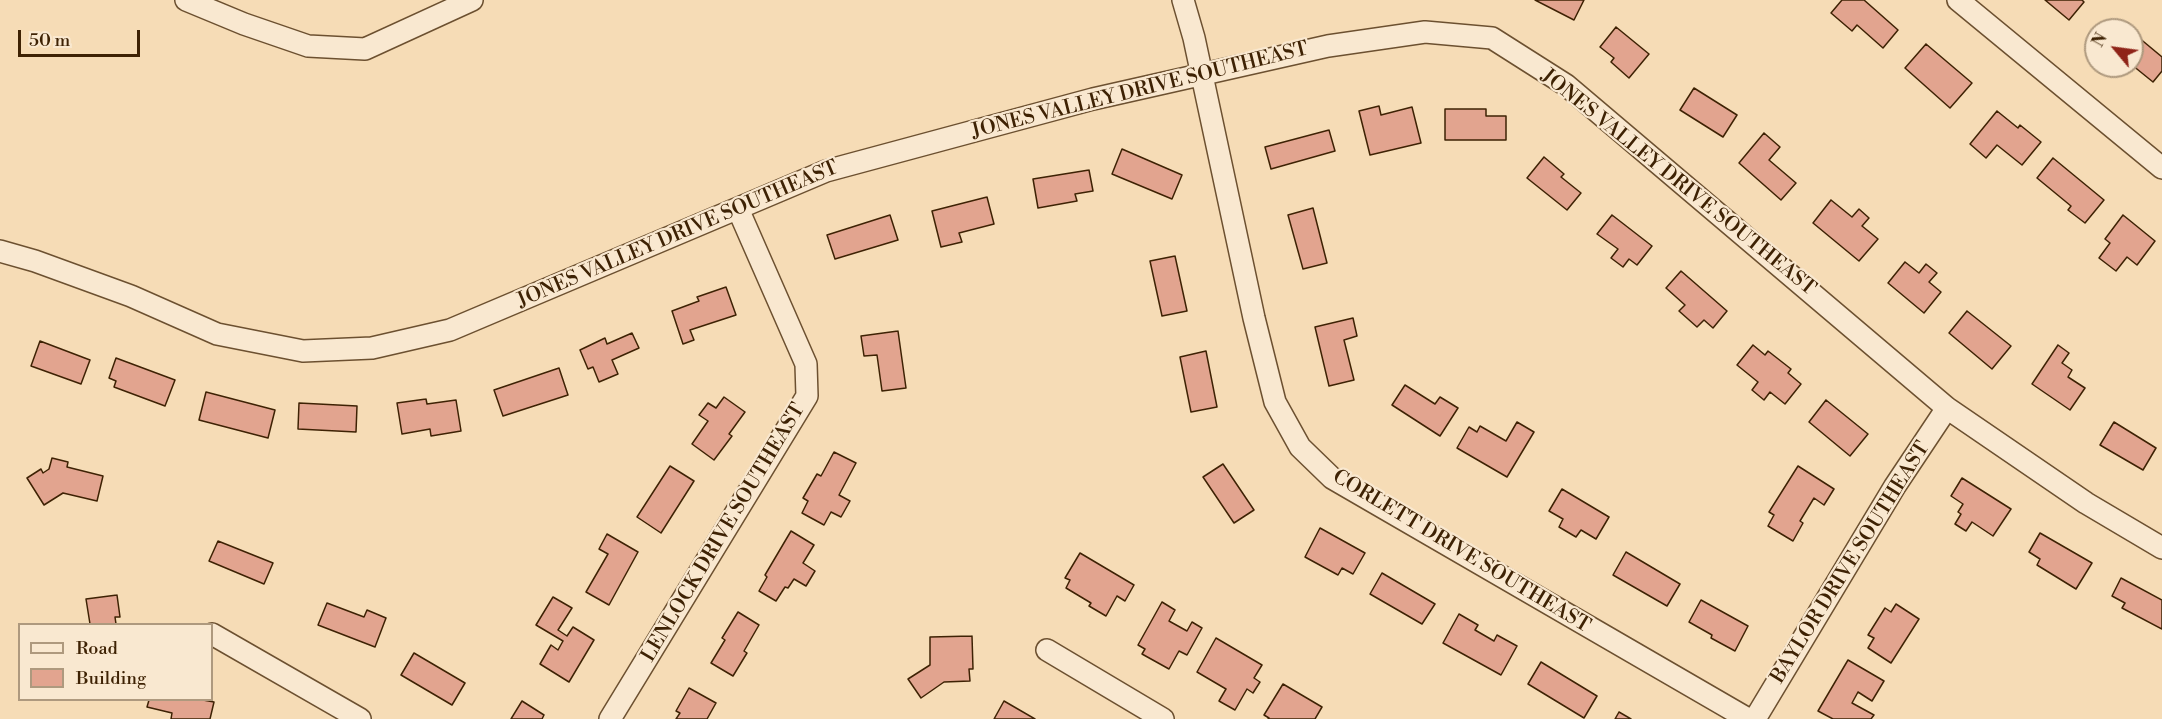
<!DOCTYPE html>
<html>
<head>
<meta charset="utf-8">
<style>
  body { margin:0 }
  #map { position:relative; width:2162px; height:719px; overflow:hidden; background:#f6dcb6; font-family:"Libre Bodoni",serif }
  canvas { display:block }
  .legend { position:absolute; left:18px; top:623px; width:195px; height:78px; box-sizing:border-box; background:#f9e8d0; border:2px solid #ae997e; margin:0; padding:8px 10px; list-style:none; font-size:18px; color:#3e2204 }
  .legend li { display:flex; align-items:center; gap:12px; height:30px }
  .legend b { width:30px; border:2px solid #ae997e }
  .north { position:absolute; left:2084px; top:18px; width:60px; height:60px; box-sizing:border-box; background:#f9e8d0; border:2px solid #ae997e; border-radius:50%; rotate:299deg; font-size:16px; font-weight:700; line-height:24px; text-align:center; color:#3e2204 }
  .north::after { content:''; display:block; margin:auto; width:21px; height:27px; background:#8f2418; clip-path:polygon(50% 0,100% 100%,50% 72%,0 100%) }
  .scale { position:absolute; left:18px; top:30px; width:122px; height:27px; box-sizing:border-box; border:3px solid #3e2204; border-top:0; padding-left:8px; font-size:18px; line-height:21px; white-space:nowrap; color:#3e2204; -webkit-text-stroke:4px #f9e8d0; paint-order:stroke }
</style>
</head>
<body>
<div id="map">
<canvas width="2162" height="719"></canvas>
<ul class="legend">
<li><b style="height:8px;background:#f9e8d0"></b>Road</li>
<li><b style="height:16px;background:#e2a48f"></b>Building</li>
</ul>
<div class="north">N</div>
<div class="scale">50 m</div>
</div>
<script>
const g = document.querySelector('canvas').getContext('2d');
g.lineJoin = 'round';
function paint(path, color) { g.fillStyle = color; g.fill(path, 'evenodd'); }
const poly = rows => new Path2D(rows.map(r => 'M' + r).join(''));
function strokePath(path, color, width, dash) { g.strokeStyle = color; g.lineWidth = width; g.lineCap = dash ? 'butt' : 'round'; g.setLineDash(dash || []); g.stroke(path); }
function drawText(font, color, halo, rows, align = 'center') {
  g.font = font + ' "Libre Bodoni",serif'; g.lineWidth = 4.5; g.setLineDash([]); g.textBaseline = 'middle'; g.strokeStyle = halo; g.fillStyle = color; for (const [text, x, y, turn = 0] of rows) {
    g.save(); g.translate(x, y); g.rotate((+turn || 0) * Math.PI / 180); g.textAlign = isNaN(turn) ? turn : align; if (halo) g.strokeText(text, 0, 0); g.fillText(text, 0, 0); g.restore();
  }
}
const building = poly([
  [1535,0,1584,0,1574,20,1535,0],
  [1842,0,1864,0,1898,30,1883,48,1857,25,1852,31,1831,13,1842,0],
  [2045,0,2082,0,2084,2,2069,20,2045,0],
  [1616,27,1649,54,1629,78,1611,62,1614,58,1600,47,1616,27],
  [2132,32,2162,57,2162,71,2153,82,2132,65,2132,32],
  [1926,44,1972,83,1950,108,1905,68,1926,44],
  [1694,88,1737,115,1723,137,1680,110,1694,88],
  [1379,106,1381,115,1412,107,1421,143,1370,155,1359,111,1379,106],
  [1445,109,1486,109,1486,116,1506,116,1506,140,1445,140,1445,109],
  [1997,111,2018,128,2020,125,2041,142,2022,165,1997,145,1986,158,1970,144,1997,111],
  [1329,130,1335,151,1271,169,1265,147,1329,130],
  [1764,133,1780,147,1769,160,1796,183,1781,200,1739,163,1764,133],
  [1122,149,1182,175,1172,199,1112,174,1122,149],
  [1544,157,1564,174,1561,177,1581,193,1567,210,1527,178,1544,157],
  [2053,158,2104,200,2085,223,2068,210,2071,206,2037,178,2053,158],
  [1089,170,1093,191,1075,194,1077,201,1038,208,1033,179,1089,170],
  [987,197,994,224,959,233,962,242,941,247,932,211,987,197],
  [1831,200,1852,217,1859,209,1869,218,1862,226,1878,239,1859,261,1813,223,1831,200],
  [1313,208,1327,263,1303,269,1288,215,1313,208],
  [890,215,898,240,835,259,827,235,890,215],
  [1612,215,1652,246,1637,265,1629,259,1623,267,1611,258,1618,249,1597,234,1612,215],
  [2123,215,2155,241,2137,265,2127,257,2116,271,2099,258,2110,243,2105,239,2123,215],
  [1175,256,1187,311,1162,316,1150,261,1175,256],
  [1905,262,1919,273,1926,264,1937,273,1929,282,1941,292,1924,313,1888,283,1905,262],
  [1681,271,1727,311,1713,328,1704,320,1697,327,1679,311,1685,305,1666,288,1681,271],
  [726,287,736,315,690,330,694,340,683,344,672,311,699,301,697,297,726,287],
  [1967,311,2011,346,1992,369,1949,333,1967,311],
  [1353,318,1357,336,1344,340,1354,380,1329,386,1315,327,1353,318],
  [898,331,906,388,882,391,877,355,864,356,861,336,898,331],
  [632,333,639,348,612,360,618,374,599,382,593,367,588,369,580,350,605,338,607,344,632,333],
  [40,341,90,360,81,384,31,366,40,341],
  [1753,345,1765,355,1768,351,1791,369,1788,373,1801,384,1785,404,1770,392,1764,400,1752,390,1758,382,1737,365,1753,345],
  [2058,345,2069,353,2062,363,2072,370,2068,377,2085,388,2070,410,2032,384,2058,345],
  [1206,351,1217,407,1191,412,1180,357,1206,351],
  [116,358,175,380,165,406,114,387,116,381,109,378,116,358],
  [559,368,568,395,503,416,494,390,559,368],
  [1405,385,1435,404,1440,397,1458,408,1440,436,1392,405,1405,385],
  [206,392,275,410,268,438,199,420,206,392],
  [724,397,745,412,729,434,732,436,714,460,692,444,708,421,699,415,708,403,716,408,724,397],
  [426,399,427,404,456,400,461,431,431,436,430,429,402,434,397,403,426,399],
  [1826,400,1868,434,1850,456,1809,422,1826,400],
  [299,403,357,406,356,432,298,429,299,403],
  [1517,422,1534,432,1507,477,1457,448,1469,427,1477,432,1480,426,1506,441,1517,422],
  [2114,422,2156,448,2143,470,2100,445,2114,422],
  [834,452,856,463,839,495,850,501,841,517,831,512,824,525,802,513,808,501,803,498,817,474,821,476,834,452],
  [52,458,68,462,67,467,103,476,97,501,63,493,44,505,27,478,41,469,43,473,49,469,52,458],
  [1223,464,1254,510,1234,523,1203,477,1223,464],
  [670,466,694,481,661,533,637,517,670,466],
  [1798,466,1834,489,1824,505,1814,498,1800,521,1803,523,1793,541,1768,526,1774,515,1769,512,1798,466],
  [1962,478,2011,509,1993,536,1972,522,1966,531,1955,524,1961,514,1958,512,1963,504,1951,496,1962,478],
  [1562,489,1609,517,1596,539,1581,530,1576,537,1559,527,1563,519,1549,511,1562,489],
  [1320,528,1365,553,1353,574,1342,568,1338,575,1305,557,1320,528],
  [791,531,814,545,803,563,815,571,806,586,794,579,788,588,785,587,776,601,759,591,767,577,765,575,791,531],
  [2040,533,2092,563,2076,589,2037,565,2040,559,2029,552,2040,533],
  [607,534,638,552,609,605,586,592,608,554,599,549,607,534],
  [218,541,273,563,264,584,209,561,218,541],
  [1626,552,1680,584,1667,606,1613,575,1626,552],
  [1080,553,1134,585,1125,601,1117,596,1106,616,1089,606,1091,603,1066,588,1070,580,1065,578,1080,553],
  [1382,573,1435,604,1422,624,1370,594,1382,573],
  [2121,578,2162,600,2162,629,2122,608,2125,603,2112,596,2121,578],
  [117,595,120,617,115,617,116,624,90,624,86,599,117,595],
  [553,597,572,608,558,630,567,636,573,627,594,640,569,682,540,664,551,645,558,650,563,641,536,625,553,597],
  [1701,600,1748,626,1735,651,1711,638,1712,635,1689,622,1701,600],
  [1162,602,1175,610,1169,621,1187,631,1192,622,1202,628,1187,655,1179,651,1169,669,1142,654,1145,649,1138,645,1162,602],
  [327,603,364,617,367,610,386,618,375,647,318,625,327,603],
  [1896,604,1919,619,1891,663,1868,648,1874,638,1868,635,1885,608,1891,612,1896,604],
  [738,612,759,625,744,651,747,653,733,676,711,663,725,640,722,638,738,612],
  [1459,614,1478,625,1475,630,1494,641,1497,635,1517,646,1501,675,1443,643,1459,614],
  [972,636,973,669,969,669,970,681,944,682,921,698,908,679,930,665,930,637,972,636],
  [1216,638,1262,665,1254,678,1260,682,1253,693,1247,689,1235,710,1219,701,1226,689,1197,672,1216,638],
  [414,653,465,683,452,705,401,675,414,653],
  [1848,660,1884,681,1872,701,1858,692,1852,703,1874,715,1871,719,1833,719,1818,711,1848,660],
  [1541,662,1597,696,1584,718,1528,684,1541,662],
  [1283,684,1322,707,1315,719,1268,719,1269,718,1264,715,1283,684],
  [689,688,716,703,707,719,676,719,680,713,676,711,689,688],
  [149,700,203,700,214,702,210,719,171,719,172,713,147,707,149,700],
  [522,701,544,715,542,719,511,719,522,701],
  [1004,701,1035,719,994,719,1004,701],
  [1619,712,1631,719,1615,719,1619,712]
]);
const minor = poly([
  [186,0,244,24,308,46,365,49,472,0],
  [1183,0,1194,38,1254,318,1275,402,1300,447,1332,478,1748,719],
  [1958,0,2162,168],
  [0,251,35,261,131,296,217,334,303,351,372,348,450,330,826,171,1093,99,1328,46,1425,32,1492,38,1566,85,1947,408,2086,503,2162,548],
  [212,634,360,719],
  [1047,650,1163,719],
  [610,719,807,396,806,364,738,209],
  [1755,719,1895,486,1947,408]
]);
const streetNames = [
  ["JONES VALLEY DRIVE SOUTHEAST",1140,91,-14],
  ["JONES VALLEY DRIVE SOUTHEAST",1678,183,39],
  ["JONES VALLEY DRIVE SOUTHEAST",678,235,-23],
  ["LENLOCK DRIVE SOUTHEAST",724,533,-59],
  ["CORLETT DRIVE SOUTHEAST",1461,552,31],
  ["BAYLOR DRIVE SOUTHEAST",1851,563,-58]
];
paint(building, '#e2a48f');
strokePath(building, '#3e2204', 1.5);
strokePath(minor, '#6c5030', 24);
strokePath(minor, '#f9e8d0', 21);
drawText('20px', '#3e2204', '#f9e8d0', streetNames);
</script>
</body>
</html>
